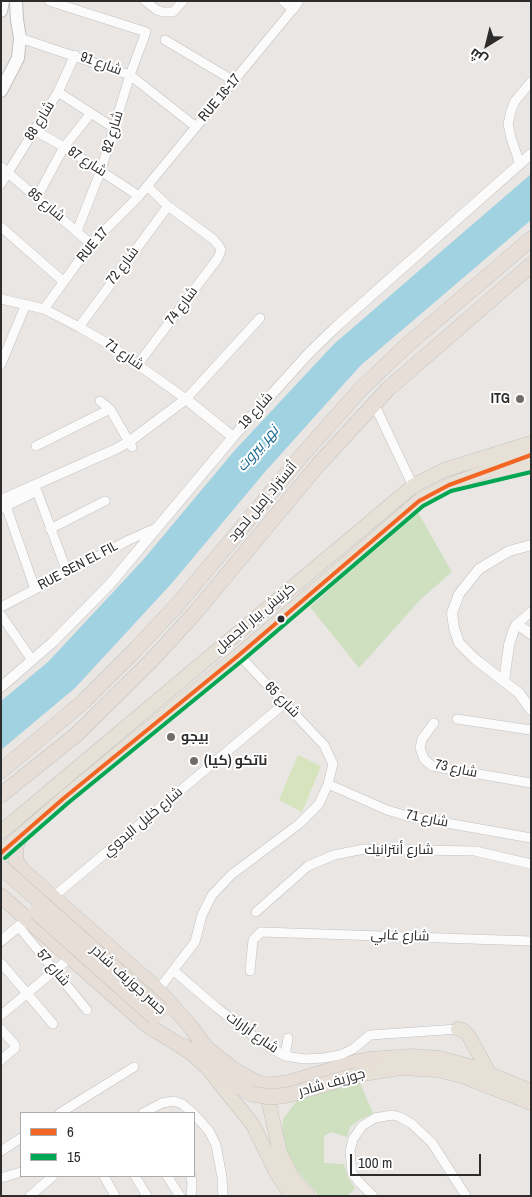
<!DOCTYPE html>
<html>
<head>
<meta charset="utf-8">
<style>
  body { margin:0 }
  #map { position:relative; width:532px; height:1197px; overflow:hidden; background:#e9e6e3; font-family:"Archivo Narrow",Cairo,sans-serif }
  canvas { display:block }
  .frame { position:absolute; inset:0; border:2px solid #2c2c2c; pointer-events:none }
  .legend { position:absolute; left:20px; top:1112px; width:175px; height:65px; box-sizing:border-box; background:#fff; border:1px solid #ababab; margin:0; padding:6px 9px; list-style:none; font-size:15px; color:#2c2c2c }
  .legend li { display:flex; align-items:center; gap:10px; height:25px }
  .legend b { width:25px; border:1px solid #ababab }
  .north { position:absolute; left:462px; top:20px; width:50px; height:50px; -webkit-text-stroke:4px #fff; paint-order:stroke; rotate:216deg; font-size:14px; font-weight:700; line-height:20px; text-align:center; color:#2c2c2c }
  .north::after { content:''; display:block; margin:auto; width:18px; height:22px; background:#2c2c2c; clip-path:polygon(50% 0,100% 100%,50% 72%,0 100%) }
  .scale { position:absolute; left:350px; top:1154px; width:131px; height:22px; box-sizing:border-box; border:2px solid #2c2c2c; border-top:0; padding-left:6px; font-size:15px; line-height:18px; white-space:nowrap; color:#2c2c2c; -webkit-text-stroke:4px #fff; paint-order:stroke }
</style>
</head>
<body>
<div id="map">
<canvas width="532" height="1197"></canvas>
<div class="frame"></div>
<ul class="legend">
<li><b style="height:6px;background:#f26522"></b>6</li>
<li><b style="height:6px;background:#00a651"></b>15</li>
</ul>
<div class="north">ش</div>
<div class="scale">100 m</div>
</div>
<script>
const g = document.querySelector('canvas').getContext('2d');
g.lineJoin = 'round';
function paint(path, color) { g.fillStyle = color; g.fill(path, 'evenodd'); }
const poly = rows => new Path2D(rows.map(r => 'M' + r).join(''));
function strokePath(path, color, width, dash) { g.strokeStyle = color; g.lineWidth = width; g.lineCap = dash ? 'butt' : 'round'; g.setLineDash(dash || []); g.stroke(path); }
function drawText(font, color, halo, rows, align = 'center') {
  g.font = font + ' "Archivo Narrow",Cairo,sans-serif'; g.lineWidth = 4; g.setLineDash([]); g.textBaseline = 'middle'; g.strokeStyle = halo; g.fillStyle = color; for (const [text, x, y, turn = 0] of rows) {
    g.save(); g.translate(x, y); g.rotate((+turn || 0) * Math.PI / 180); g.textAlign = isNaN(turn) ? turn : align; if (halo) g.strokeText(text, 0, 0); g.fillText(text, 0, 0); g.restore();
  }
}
const green = poly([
  [417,511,452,572,421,599,359,668,310,607],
  [359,1081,373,1113,359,1120,350,1127,347,1137,331,1132,324,1136,324,1163,344,1164,348,1178,355,1188,348,1196,319,1196,298,1172,287,1153,282,1134,283,1119,299,1098]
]);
const pitch = poly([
  [298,755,321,766,302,812,279,800]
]);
const water = poly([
  [531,174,531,220,361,365,264,473,172,583,75,688,1,750,1,701,48,662,143,560,235,450,334,344]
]);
const minor = poly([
  [49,1,146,32,130,75,101,170,77,231],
  [145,1,157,10,163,12,173,12,183,1],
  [20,38,130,75,196,127],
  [165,40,234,81],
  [58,92,114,128],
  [34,130,64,147,139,196],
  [520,164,511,138,508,124,511,111,515,101,531,82],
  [1,167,91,244],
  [1,184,58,92,75,55],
  [37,197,64,147,91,113],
  [1,227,64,282],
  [1,299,44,309,79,327,110,345,186,399,260,318],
  [44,309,91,244,139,196,293,9],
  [79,327,168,206],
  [1,364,26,304],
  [138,364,218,258,221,250,219,246,213,239,168,206,147,186],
  [100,401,110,409,132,447],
  [374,404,413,486],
  [36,446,110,409],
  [37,491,67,572],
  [6,506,35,589],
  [50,529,105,501],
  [1,607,129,540,156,528],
  [1,615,32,660],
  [517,624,531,612],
  [457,719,531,730],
  [434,723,422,739,420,748,424,759,432,766,531,783],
  [328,784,387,810,407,816,531,838],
  [53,897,285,703],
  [256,912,308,866,334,855,364,849,475,851,531,864],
  [19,927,87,1010],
  [1,963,53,1024],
  [174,971,216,1007,261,1042,285,1056,304,1059,324,1058,340,1055,353,1049,370,1035,458,1029],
  [250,971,253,940,261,932,531,941],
  [158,990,195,942,202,915,212,895,231,875,299,824,319,804,328,784,333,764,324,745,239,655],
  [1,1015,66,961],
  [1,1029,15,1045,15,1048,1,1060],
  [285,1056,288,1038],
  [60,1113,134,1067],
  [143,1113,162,1103,174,1101,182,1104,193,1113],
  [194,1114,209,1131,216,1145,222,1177,223,1196],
  [1,1151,21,1138],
  [104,1176,115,1196],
  [135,1176,147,1196],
  [167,1176,180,1196],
  [191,1176,192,1184,191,1196],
  [1,1178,21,1172],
  [30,1196,53,1176],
  [373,1196,359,1182,352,1173,350,1151,353,1139,362,1126,375,1118,392,1115,400,1117,412,1124,432,1143,466,1196]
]);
const tertiary = poly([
  [284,1,293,9,298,1],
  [1,500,118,448,130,441,186,399,233,437],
  [1,508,36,491],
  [531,545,509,551,479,569,459,594,452,613,454,628,459,643,475,659,519,693,531,710],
  [504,681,509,645,514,629,517,624,531,634],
  [1,687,53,642,110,584,233,437,310,352,338,325,531,154],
  [1,941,31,916]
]);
const secondary = poly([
  [1,11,3,1],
  [1,91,18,58,20,38,17,20,16,1]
]);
const trunk = poly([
  [498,474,531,466],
  [1,832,413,486,444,470,531,443],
  [1,853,64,798,239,655,419,501,449,485,531,455],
  [458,1029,463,1030,469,1036,490,1075],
  [371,1059,411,1056,440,1058,472,1067,531,1091],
  [209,1070,253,1125,277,1174,292,1196],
  [357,1075,400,1068,438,1070,462,1076,531,1103],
  [261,1088,269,1103,280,1153,293,1179,308,1196]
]);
const motorway = poly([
  [1,771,83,702,135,650,179,603,304,453,360,390,406,346,531,239],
  [1,795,77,734,150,662,194,614,318,465,388,389,531,265],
  [19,838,16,847,16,861,23,871,158,990,191,1027,206,1048],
  [1,896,147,1025,192,1053],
  [199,1042,234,1070,258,1083,269,1085,288,1083,357,1062,371,1059],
  [184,1046,206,1066,252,1094]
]);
const motorwayBridge = poly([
  [1,867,162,1010],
  [36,912,154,1017],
  [252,1094,271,1097,288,1095,357,1075]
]);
const bus1 = poly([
  [1,853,64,798,239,655,419,501,449,485,531,455]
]);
const bus2 = poly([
  [5,858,68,803,243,660,423,506,451,491,531,472]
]);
const markers = [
  [520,399,5,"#6e6d6c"],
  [281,619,4.5,"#2c2c2c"],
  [171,737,5,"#6e6d6c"],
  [194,761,5,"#6e6d6c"]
];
const streetNames = [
  ["شارع 91",101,64,20],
  ["RUE 16-17",220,98,-50],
  ["شارع 88",40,121,-58],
  ["شارع 82",113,132,-73],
  ["شارع 87",87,162,33],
  ["شارع 85",46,205,40],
  ["RUE 17",93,245,-50],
  ["شارع 72",123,266,-53],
  ["شارع 74",182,306,-53],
  ["شارع 71",124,355,34],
  ["شارع 19",256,411,-48],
  ["أتستراد إميل لحود",263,502,-50],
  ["RUE SEN EL FIL",78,566,-28],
  ["كرنيش بيار الجميل",255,618,-40],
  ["شارع 65",282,700,46],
  ["شارع 73",456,769,12],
  ["شارع 71",427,819,11],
  ["شارع خليل البدوي",143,822,-40],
  ["شارع أنترانيك",399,850],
  ["شارع غابي",400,936,2],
  ["شارع 57",53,968,50],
  ["جسر جوزيف شادر",128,980,42],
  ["شارع أرارات",252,1033,35],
  ["جوزيف شادر",332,1083,-16]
];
const poiNames = [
  ["ITG",510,399,"right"],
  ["بيجو",181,737],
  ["ناتكو (كيا)",204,761]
];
const waterNames = [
  ["نهر بيروت",258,449,-49]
];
paint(green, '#cee0c0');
paint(pitch, '#d6e4be');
paint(water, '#a0d2e2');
strokePath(minor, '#c2c1c1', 10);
strokePath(tertiary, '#c2c1c1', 11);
strokePath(secondary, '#c2c1c1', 14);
strokePath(trunk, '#c5c4c2', 15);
strokePath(motorway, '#c5c4c2', 16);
strokePath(minor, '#fcfbfb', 9);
strokePath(tertiary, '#fcfbfb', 10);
strokePath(secondary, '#fcfbfb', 12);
strokePath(trunk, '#e6e0d7', 14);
strokePath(motorway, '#e6ded7', 15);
strokePath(motorwayBridge, '#c5c4c2', 16, []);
strokePath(motorwayBridge, '#e6ded7', 15);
strokePath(bus1, '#f26522', 4);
strokePath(bus2, '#00a651', 4);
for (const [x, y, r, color] of markers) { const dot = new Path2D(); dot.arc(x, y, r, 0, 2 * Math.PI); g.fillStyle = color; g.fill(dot); strokePath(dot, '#fff', 2); }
drawText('14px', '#2c2c2c', '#fff', streetNames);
drawText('bold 14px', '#2c2c2c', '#fff', poiNames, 'left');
drawText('italic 15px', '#1d698f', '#fff', waterNames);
</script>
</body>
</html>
